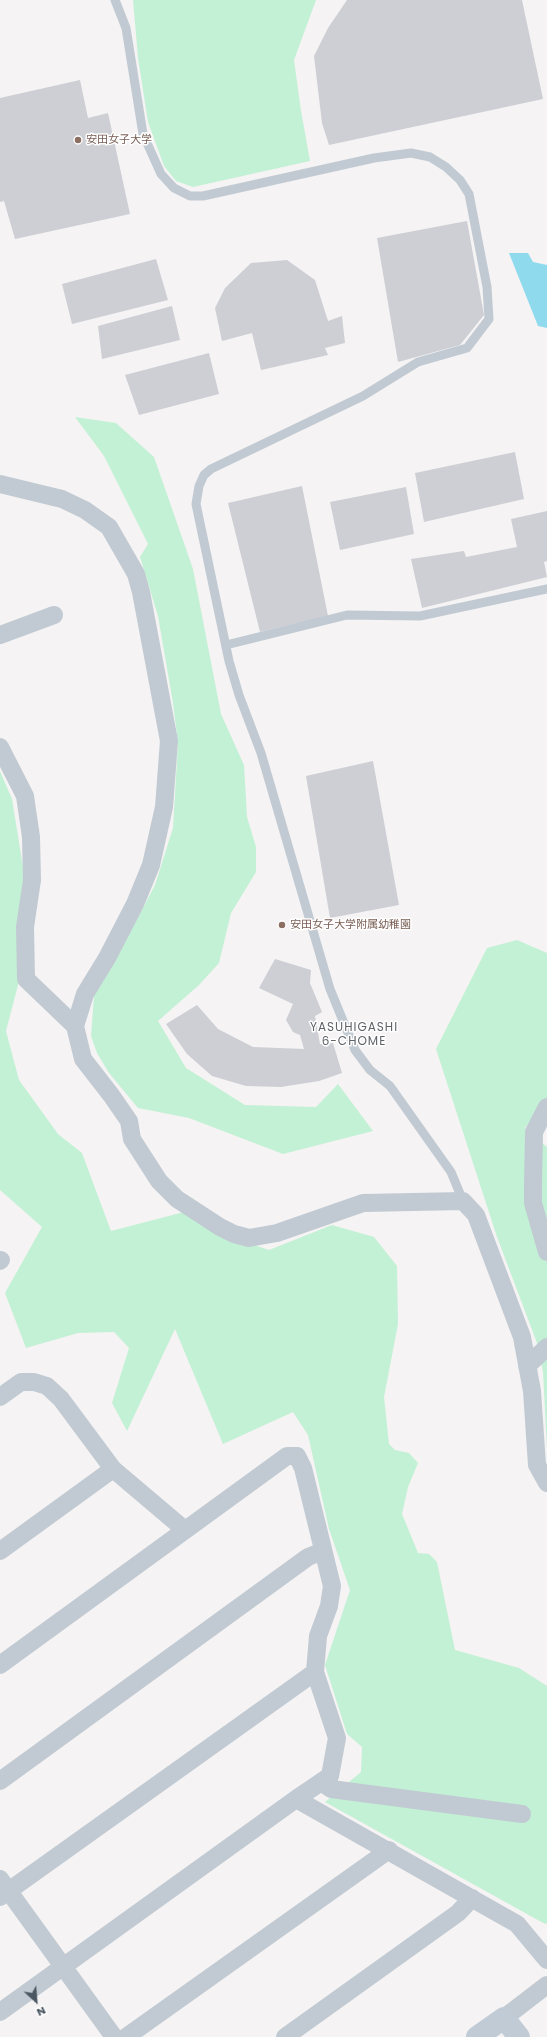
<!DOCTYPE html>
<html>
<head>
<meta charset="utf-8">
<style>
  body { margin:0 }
  #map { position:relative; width:547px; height:2037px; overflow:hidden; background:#f5f3f3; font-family:Poppins,sans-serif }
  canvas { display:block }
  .north { position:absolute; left:16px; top:1981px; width:40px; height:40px; -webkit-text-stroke:3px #fff; paint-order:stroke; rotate:154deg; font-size:11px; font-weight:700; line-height:16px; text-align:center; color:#4a5661 }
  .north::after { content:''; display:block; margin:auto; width:14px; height:18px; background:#4a5661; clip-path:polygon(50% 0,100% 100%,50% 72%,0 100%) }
</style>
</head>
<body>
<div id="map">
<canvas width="547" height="2037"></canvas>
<div class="north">N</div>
</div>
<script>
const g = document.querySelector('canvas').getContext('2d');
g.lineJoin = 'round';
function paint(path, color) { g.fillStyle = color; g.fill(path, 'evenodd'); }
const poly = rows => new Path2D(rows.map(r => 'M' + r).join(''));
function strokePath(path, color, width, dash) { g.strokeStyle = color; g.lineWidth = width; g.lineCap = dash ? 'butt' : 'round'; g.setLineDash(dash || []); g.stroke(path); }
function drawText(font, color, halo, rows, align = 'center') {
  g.font = font + ' Poppins,"Noto Sans JP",sans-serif'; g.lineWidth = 3; g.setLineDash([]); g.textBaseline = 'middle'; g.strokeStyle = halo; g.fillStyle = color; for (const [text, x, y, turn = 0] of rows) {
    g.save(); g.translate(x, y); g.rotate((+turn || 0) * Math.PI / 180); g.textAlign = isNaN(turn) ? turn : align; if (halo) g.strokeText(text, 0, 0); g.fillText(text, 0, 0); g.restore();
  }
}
const green = poly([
  [133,0,316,0,294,60,301,111,310,161,193,187,176,181,164,166,148,122,138,58],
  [75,417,116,423,154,457,193,569,221,714,244,765,247,817,256,847,256,872,231,913,219,963,199,985,158,1021,186,1068,245,1105,316,1107,338,1084,373,1131,283,1154,189,1118,138,1108,109,1073,97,1053,91,1036,94,996,114,963,155,885,173,828,178,743,173,703,158,616,140,557,148,544,104,456],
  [0,771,12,799,25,879,20,936,18,985,6,1031,19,1080,58,1134,82,1153,111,1231,184,1212,224,1235,269,1250,332,1225,374,1237,397,1266,398,1324,384,1397,389,1444,395,1450,409,1453,418,1463,408,1487,402,1514,418,1553,429,1554,437,1562,455,1650,519,1668,547,1686,547,1923,545,1924,325,1802,361,1772,362,1747,347,1734,325,1665,350,1590,329,1529,308,1435,293,1412,223,1444,175,1329,127,1431,112,1403,129,1348,114,1332,78,1333,26,1348,5,1293,42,1227,0,1190],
  [517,940,547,953,547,1100,525,1128,547,1147,547,1448,543,1372,537,1343,497,1237,436,1049,487,948]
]);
const water = poly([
  [509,253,528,253,533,262,547,265,547,328,538,326]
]);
const building = poly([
  [347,0,522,0,543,99,329,145,322,123,314,56,328,28],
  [80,80,88,118,108,113,130,214,15,239,4,201,0,202,0,98],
  [467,221,484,315,460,345,398,362,377,238],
  [156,259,168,300,72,324,62,284],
  [287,260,315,280,328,321,342,316,345,343,325,348,328,355,261,370,252,333,222,341,215,308,225,288,251,263],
  [172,306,180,340,102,359,98,326],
  [209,353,219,394,139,415,125,375],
  [515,452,524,499,424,522,415,473],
  [302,486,328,616,260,632,228,503],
  [406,487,414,534,340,550,330,502],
  [547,511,547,561,544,562,547,577,422,608,411,559,464,551,466,557,517,547,511,519],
  [373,761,399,905,330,918,306,776],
  [275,959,311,970,310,983,322,1012,315,1016,320,1044,333,1043,342,1073,319,1081,281,1087,246,1086,212,1076,187,1054,166,1024,197,1005,218,1029,253,1047,304,1049,300,1035,293,1032,286,1020,293,1004,259,988]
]);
const service = poly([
  [115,0,126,28,143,134,161,174,174,188,190,196,203,196,374,158,411,153,430,157,446,167,460,180,469,194,487,287,489,319,467,348,418,362,363,396,211,469,204,475,199,486,196,504,229,661,239,695,261,753,330,989,355,1050,370,1070,390,1086,451,1172,463,1201],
  [226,645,347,615,420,616,547,589]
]);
const minor = poly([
  [0,484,62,499,85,510,109,527,136,574,141,592,169,741,164,807,151,865,135,904,107,958,85,994,75,1026,83,1059,111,1095,129,1121,132,1139,159,1181,177,1199,220,1227,234,1234,249,1238,277,1233,363,1203,463,1201,476,1215,522,1337,532,1391,537,1465,547,1483],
  [0,635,54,615],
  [0,747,25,796,31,837,32,880,25,927,26,979,75,1026],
  [547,1107,534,1132,533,1184,533,1203,547,1252],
  [0,1261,1,1260],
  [527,1366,547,1347],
  [0,1397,21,1382,34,1382,47,1386,61,1399,113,1469,185,1530],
  [0,1551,113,1469],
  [0,1665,287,1456,297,1456,303,1468,332,1586,329,1606,318,1636,315,1672,337,1738,330,1776,296,1799,517,1924,547,1960],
  [0,1781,308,1557,323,1551],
  [321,1782,331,1789,522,1814],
  [0,1879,114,2037],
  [0,1897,315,1672],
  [0,2012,296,1799],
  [504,2018,547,1985],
  [126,2037,389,1850],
  [285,2037,458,1913,472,1898]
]);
const secondary = poly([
  [477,2037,504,2018,519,2037]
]);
const markers = [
  [78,140,4,"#8d6e63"],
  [282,925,4,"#8d6e63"]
];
const educationNames = [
  ["安田女子大学",86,140],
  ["安田女子大学附属幼稚園",290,925]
];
const neighbourhoodNames = [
  ["YASUHIGASHI",354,1028],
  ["6-CHOME",354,1042]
];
paint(green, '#c3f1d5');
paint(water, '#90daee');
paint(building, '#cdcfd5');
strokePath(service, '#c1cad2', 9);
strokePath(minor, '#c1cad2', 18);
strokePath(secondary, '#c1cbd6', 22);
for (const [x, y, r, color] of markers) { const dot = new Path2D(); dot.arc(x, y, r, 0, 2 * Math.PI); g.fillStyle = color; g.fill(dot); strokePath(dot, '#fff', 1.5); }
drawText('11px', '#785e54', '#fff', educationNames, 'left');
g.letterSpacing = '1px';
drawText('12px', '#5f6368', '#fff', neighbourhoodNames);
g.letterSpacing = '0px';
</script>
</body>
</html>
